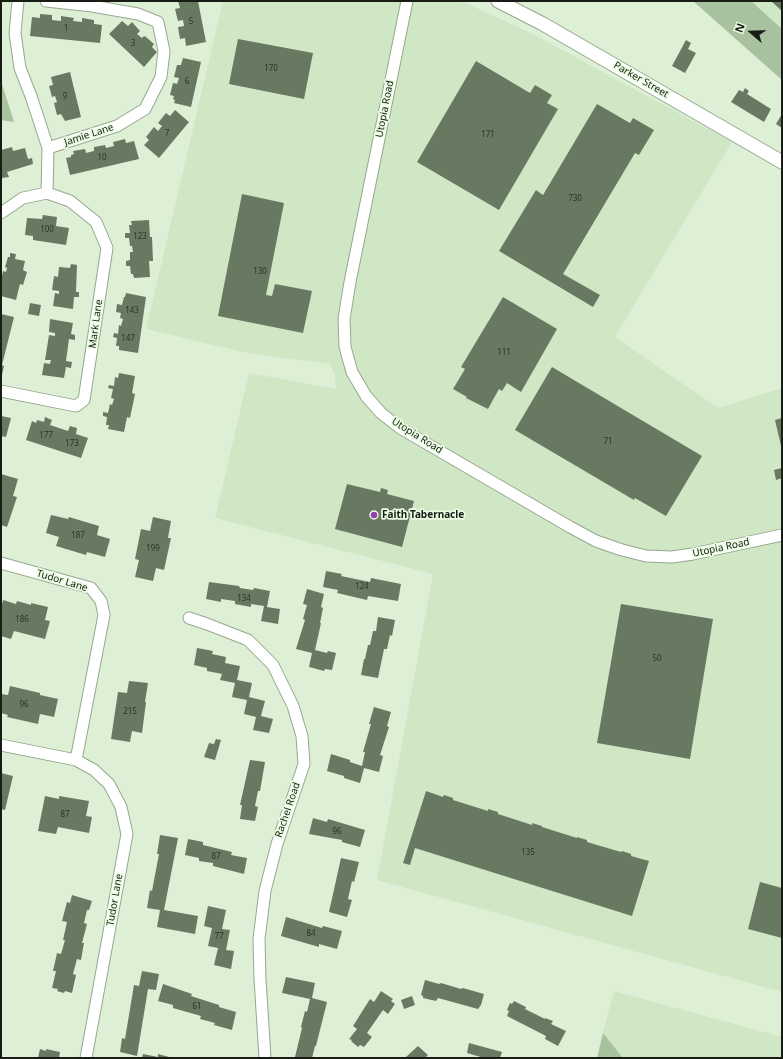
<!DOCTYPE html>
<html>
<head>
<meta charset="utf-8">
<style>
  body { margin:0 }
  #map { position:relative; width:783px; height:1059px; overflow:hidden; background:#ddf0d6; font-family:"Noto Sans",sans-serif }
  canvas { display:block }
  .frame { position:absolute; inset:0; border:2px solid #171d14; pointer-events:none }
  .north { position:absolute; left:731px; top:12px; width:40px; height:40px; -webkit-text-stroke:3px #eafde3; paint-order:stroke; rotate:290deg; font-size:11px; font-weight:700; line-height:16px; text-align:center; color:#171d14 }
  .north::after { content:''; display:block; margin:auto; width:14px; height:18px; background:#171d14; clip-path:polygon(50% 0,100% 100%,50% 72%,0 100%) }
</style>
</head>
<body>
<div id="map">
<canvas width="783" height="1059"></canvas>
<div class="frame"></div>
<div class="north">N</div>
</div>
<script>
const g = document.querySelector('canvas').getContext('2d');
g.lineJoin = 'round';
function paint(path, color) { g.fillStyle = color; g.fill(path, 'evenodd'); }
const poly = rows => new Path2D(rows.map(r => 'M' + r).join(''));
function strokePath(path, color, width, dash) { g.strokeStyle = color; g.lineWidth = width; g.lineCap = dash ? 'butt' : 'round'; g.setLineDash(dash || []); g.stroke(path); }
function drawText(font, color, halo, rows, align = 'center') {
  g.font = font + ' "Noto Sans",sans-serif'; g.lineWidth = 3.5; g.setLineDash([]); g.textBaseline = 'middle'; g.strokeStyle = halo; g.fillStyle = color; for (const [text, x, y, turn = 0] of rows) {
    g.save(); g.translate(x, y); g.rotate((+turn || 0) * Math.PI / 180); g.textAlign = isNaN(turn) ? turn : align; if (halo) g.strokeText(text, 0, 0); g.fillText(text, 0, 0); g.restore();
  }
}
const built = poly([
  [223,1,461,1,531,33,732,142,615,337,718,408,782,388,782,992,377,880,433,574,215,518,249,373,336,389,335,376,330,364,247,353,146,329],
  [751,1,782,1,782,29],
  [614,991,782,1037,782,1058,623,1058,603,1033]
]);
const green = poly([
  [693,1,751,1,782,29,782,80],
  [1,81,14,122,1,120],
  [603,1033,623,1058,597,1058]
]);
const building = poly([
  [178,1,198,1,206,42,186,46,185,38,180,39,178,27,184,26,183,20,178,21,175,9,180,8],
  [771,1,782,1,782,11],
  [40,14,52,15,52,20,61,21,61,16,74,18,73,21,82,22,82,18,94,20,94,24,102,25,100,43,30,36,32,17,40,18],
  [122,21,128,26,132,22,140,31,137,34,142,38,144,36,146,37,154,44,152,47,157,52,144,67,109,34],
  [238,39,313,53,304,99,229,84],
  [686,40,691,43,688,49,696,53,685,73,672,66],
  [183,58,201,62,191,107,174,103,175,100,173,99,174,96,170,95,173,83,177,84,179,78,174,77,177,65,181,65],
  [476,61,530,93,535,85,552,95,547,103,558,109,499,210,417,162],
  [70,72,81,117,65,121,61,114,57,115,54,103,57,102,55,96,52,97,49,86,53,85,51,77],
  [745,88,749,91,747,94,771,109,764,122,731,102,739,90,743,92],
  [597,104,630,123,633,118,654,130,639,155,635,153,563,274,600,295,593,307,499,251,536,190,543,195],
  [175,110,189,122,159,158,144,145,149,140,146,137,154,127,158,131,162,126,158,123,166,113,170,116],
  [782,114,782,128,776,124],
  [125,139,126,143,134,141,139,159,70,175,66,158,71,157,71,155,74,154,73,151,85,149,86,153,94,151,94,147,105,145,106,148,114,146,113,142],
  [12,147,13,151,25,148,28,159,32,158,33,164,7,172,9,177,2,178,1,173,1,150],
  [242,194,284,203,266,295,272,296,275,284,312,291,303,333,218,316],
  [43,215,57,217,56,226,69,228,66,245,33,240,33,236,25,235,27,218,42,219],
  [149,220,150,237,152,237,153,261,149,261,150,277,134,278,133,274,131,274,130,266,126,266,126,261,130,260,130,252,133,252,132,246,130,246,129,238,125,238,125,233,130,233,129,225,132,225,131,221],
  [10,253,16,254,15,259,25,261,23,270,27,272,23,285,20,284,16,300,1,296,1,280,3,271,6,272,7,268,5,267,8,257,10,257],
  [71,264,77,265,76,292,79,292,79,297,74,297,73,309,53,306,55,293,59,294,59,291,52,290,54,276,58,277,59,267,70,268],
  [126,293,146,297,138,353,119,350,119,346,116,346,117,338,113,337,114,333,118,334,119,325,121,326,123,319,120,318,121,313,116,312,117,304,122,305,124,297,125,297],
  [503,297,557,329,521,392,507,383,502,391,499,389,488,409,466,398,467,397,453,389,465,369,461,367],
  [30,303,41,305,39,316,28,314],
  [1,314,14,317,2,365,4,366,2,375],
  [50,319,73,323,71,334,75,335,75,340,69,339,66,361,72,362,71,368,66,367,64,378,42,375,44,363,50,364,51,360,45,360,49,335,55,336,55,333,49,332],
  [552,367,702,456,666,516,635,498,634,500,515,430],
  [119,373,135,376,132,393,135,394,130,418,127,417,124,432,108,429,109,425,106,425,107,417,103,416,103,412,108,413,110,404,112,405,114,399,111,398,113,389,108,388,109,385,114,386,115,377,118,378],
  [1,416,11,418,6,437,1,436],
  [45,417,52,420,50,425,68,431,70,426,77,428,76,434,88,438,81,458,26,440,32,421,36,423,37,420,44,422],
  [782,418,782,446,781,446,775,420],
  [782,468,782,478,776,480,774,470],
  [1,474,18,479,13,496,17,497,7,527,1,525],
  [347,484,380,492,381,488,388,490,387,494,414,501,402,547,335,529],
  [51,515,68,519,69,517,99,526,97,535,110,539,105,557,87,552,86,555,56,546,59,537,46,533],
  [153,517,171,521,168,538,171,538,164,570,156,568,153,581,135,577,139,560,135,559,141,529,150,531],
  [326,571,342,574,341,576,370,582,371,578,401,584,398,601,368,596,367,600,337,593,338,590,323,587],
  [209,582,239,586,240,588,253,590,254,588,270,591,267,607,280,609,278,624,261,621,264,606,251,604,251,607,235,604,235,601,221,599,221,602,206,599],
  [307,589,324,594,321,607,323,608,320,623,321,623,315,650,327,653,328,651,336,653,332,670,325,669,324,671,309,667,312,653,296,649,305,620,303,619,307,605,303,604],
  [3,600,16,604,17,601,31,605,31,603,48,607,45,620,50,621,45,639,14,631,11,639,1,636,1,609],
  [621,604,713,619,690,759,597,743],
  [378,617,395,620,392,636,390,635,387,649,384,649,378,678,361,675,364,659,365,659,368,645,370,645,373,631,376,631],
  [197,648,213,651,212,654,226,657,225,663,240,666,237,680,252,683,249,697,265,701,261,716,273,719,269,733,253,730,256,717,244,714,247,700,232,697,235,683,220,680,222,674,207,671,207,668,194,665],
  [129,681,148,683,145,702,146,702,142,733,132,731,130,742,111,739,118,692,127,693],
  [10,686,40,693,40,695,58,699,54,717,40,714,38,724,7,717,8,715,1,713,1,694,8,695],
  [374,707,391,712,387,726,389,727,380,755,383,756,379,772,364,768,360,783,344,778,344,776,327,771,331,754,350,760,350,762,362,766,365,752,363,752,371,724,369,724],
  [216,739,221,740,215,760,204,757,209,743,214,744],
  [250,760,265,762,260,791,258,791,255,806,258,807,255,821,240,819,242,805,240,805],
  [1,773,13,776,5,810,1,809],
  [426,791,443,797,444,795,453,798,453,800,488,811,488,809,498,812,498,814,532,825,532,823,542,826,542,827,577,838,577,837,587,840,587,842,621,852,622,851,631,854,631,856,649,861,632,916,415,848,410,865,403,863],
  [45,796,59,799,59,796,89,801,86,816,92,817,89,833,58,827,56,834,38,831],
  [313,818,327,822,328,819,365,830,360,847,342,842,342,840,309,834],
  [160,835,178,838,164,910,198,916,195,934,157,927,160,910,147,908,150,890,152,891,159,854,157,854],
  [188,839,203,842,203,845,232,852,231,855,247,858,244,874,213,866,213,863,199,861,199,858,185,855],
  [341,858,359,862,354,882,352,881,348,899,352,900,347,917,329,912],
  [760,882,782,888,782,938,748,929],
  [72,895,92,901,89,910,87,910,84,923,87,924,82,943,84,943,81,960,77,959,73,974,76,975,72,993,65,991,64,993,57,991,58,989,52,988,56,971,53,971,57,953,61,954,65,940,63,940,67,922,62,921,67,902,70,903],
  [208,906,226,910,222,929,230,930,226,950,234,951,231,969,214,965,218,948,208,946,212,928,204,926],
  [286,917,322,928,323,926,342,931,337,949,319,944,319,947,281,936],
  [142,971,159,974,156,990,148,989,137,1056,120,1052,122,1038,125,1039,134,985,139,986],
  [286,977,315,983,312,998,327,1002,316,1046,315,1046,312,1058,295,1057,302,1028,301,1027,305,1011,307,1012,310,999,282,993],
  [425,980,439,984,441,983,461,989,463,988,484,994,481,1005,478,1009,438,998,436,1001,423,998,423,996,421,995],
  [163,984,192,994,191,996,219,1005,219,1007,236,1012,232,1030,214,1025,215,1023,200,1019,201,1016,173,1008,173,1005,158,1001],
  [381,991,393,999,391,1001,395,1004,388,1014,383,1010,367,1033,372,1037,364,1047,360,1045,358,1047,351,1041,352,1040,349,1039,357,1029,353,1026,370,999,374,1002],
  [412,996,415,1005,404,1009,401,1000],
  [514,1001,526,1007,525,1009,545,1019,545,1018,553,1021,551,1024,566,1031,558,1046,545,1039,546,1036,507,1016,509,1011,507,1010,510,1003,512,1004],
  [469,1043,502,1052,500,1058,484,1058,467,1053],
  [418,1046,428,1055,425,1058,407,1058,406,1057],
  [40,1049,46,1051,46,1049,60,1052,59,1058,38,1058],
  [143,1054,158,1057,158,1054,173,1058,142,1058]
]);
const minor = poly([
  [18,1,15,33,20,68,31,96,48,148,117,126,145,109,161,77,164,51,158,22,138,14,92,6,46,1],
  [407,1,350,282,344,319,345,347,352,372,366,396,381,413,400,428,570,527,596,541,622,550,646,556,672,557,693,554,782,535],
  [47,193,48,148],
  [1,213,23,198,47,193,70,201,96,222,107,248,84,400,76,406,1,391],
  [1,563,91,588,101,601,104,615,76,760,94,770,109,784,121,807,127,834,86,1058],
  [189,618,207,624,248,640,273,665,293,706,302,736,304,764,277,844,265,891,259,939,260,979,265,1058],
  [1,745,76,760]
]);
const tertiary = poly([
  [498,1,543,24,782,162]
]);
const markers = [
  [374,515,4,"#9340af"]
];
const numberNames = [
  ["5",191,22],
  ["1",66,29],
  ["3",133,44],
  ["170",271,69],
  ["6",187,82],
  ["9",65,97],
  ["7",167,134],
  ["171",488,135],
  ["10",102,158],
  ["730",575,199],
  ["100",47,230],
  ["123",140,237],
  ["130",260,272],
  ["143",132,311],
  ["147",128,339],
  ["111",504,353],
  ["177",46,436],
  ["71",608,442],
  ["173",72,444],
  ["187",78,536],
  ["199",153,549],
  ["124",362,587],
  ["134",244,599],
  ["186",22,620],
  ["50",657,659],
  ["96",24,705],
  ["215",130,712],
  ["87",65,815],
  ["96",337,832],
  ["135",528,853],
  ["87",216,857],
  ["84",311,934],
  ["77",219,937],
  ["61",197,1007]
];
const streetNames = [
  ["Parker Street",641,80,30],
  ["Utopia Road",385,109,-79],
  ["Jamie Lane",89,135,-18],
  ["Mark Lane",96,324,-82],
  ["Utopia Road",417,436,32],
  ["Utopia Road",721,548,-12],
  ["Tudor Lane",62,581,17],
  ["Rachel Road",288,810,-71],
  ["Tudor Lane",115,900,-80]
];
const poiNames = [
  ["Faith Tabernacle",382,515]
];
paint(built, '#d0e7c6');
paint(green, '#a8c19f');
paint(building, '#687962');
strokePath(minor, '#96a78f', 13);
strokePath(tertiary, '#96a78f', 15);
strokePath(minor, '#fff', 11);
strokePath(tertiary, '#fff', 13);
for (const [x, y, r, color] of markers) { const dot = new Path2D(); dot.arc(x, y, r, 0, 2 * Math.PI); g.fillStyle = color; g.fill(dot); strokePath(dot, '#eafde3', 1.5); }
drawText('8px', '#2b3428', null, numberNames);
drawText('10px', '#171d14', '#eafde3', streetNames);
drawText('bold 10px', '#171d14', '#eafde3', poiNames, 'left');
</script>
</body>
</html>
